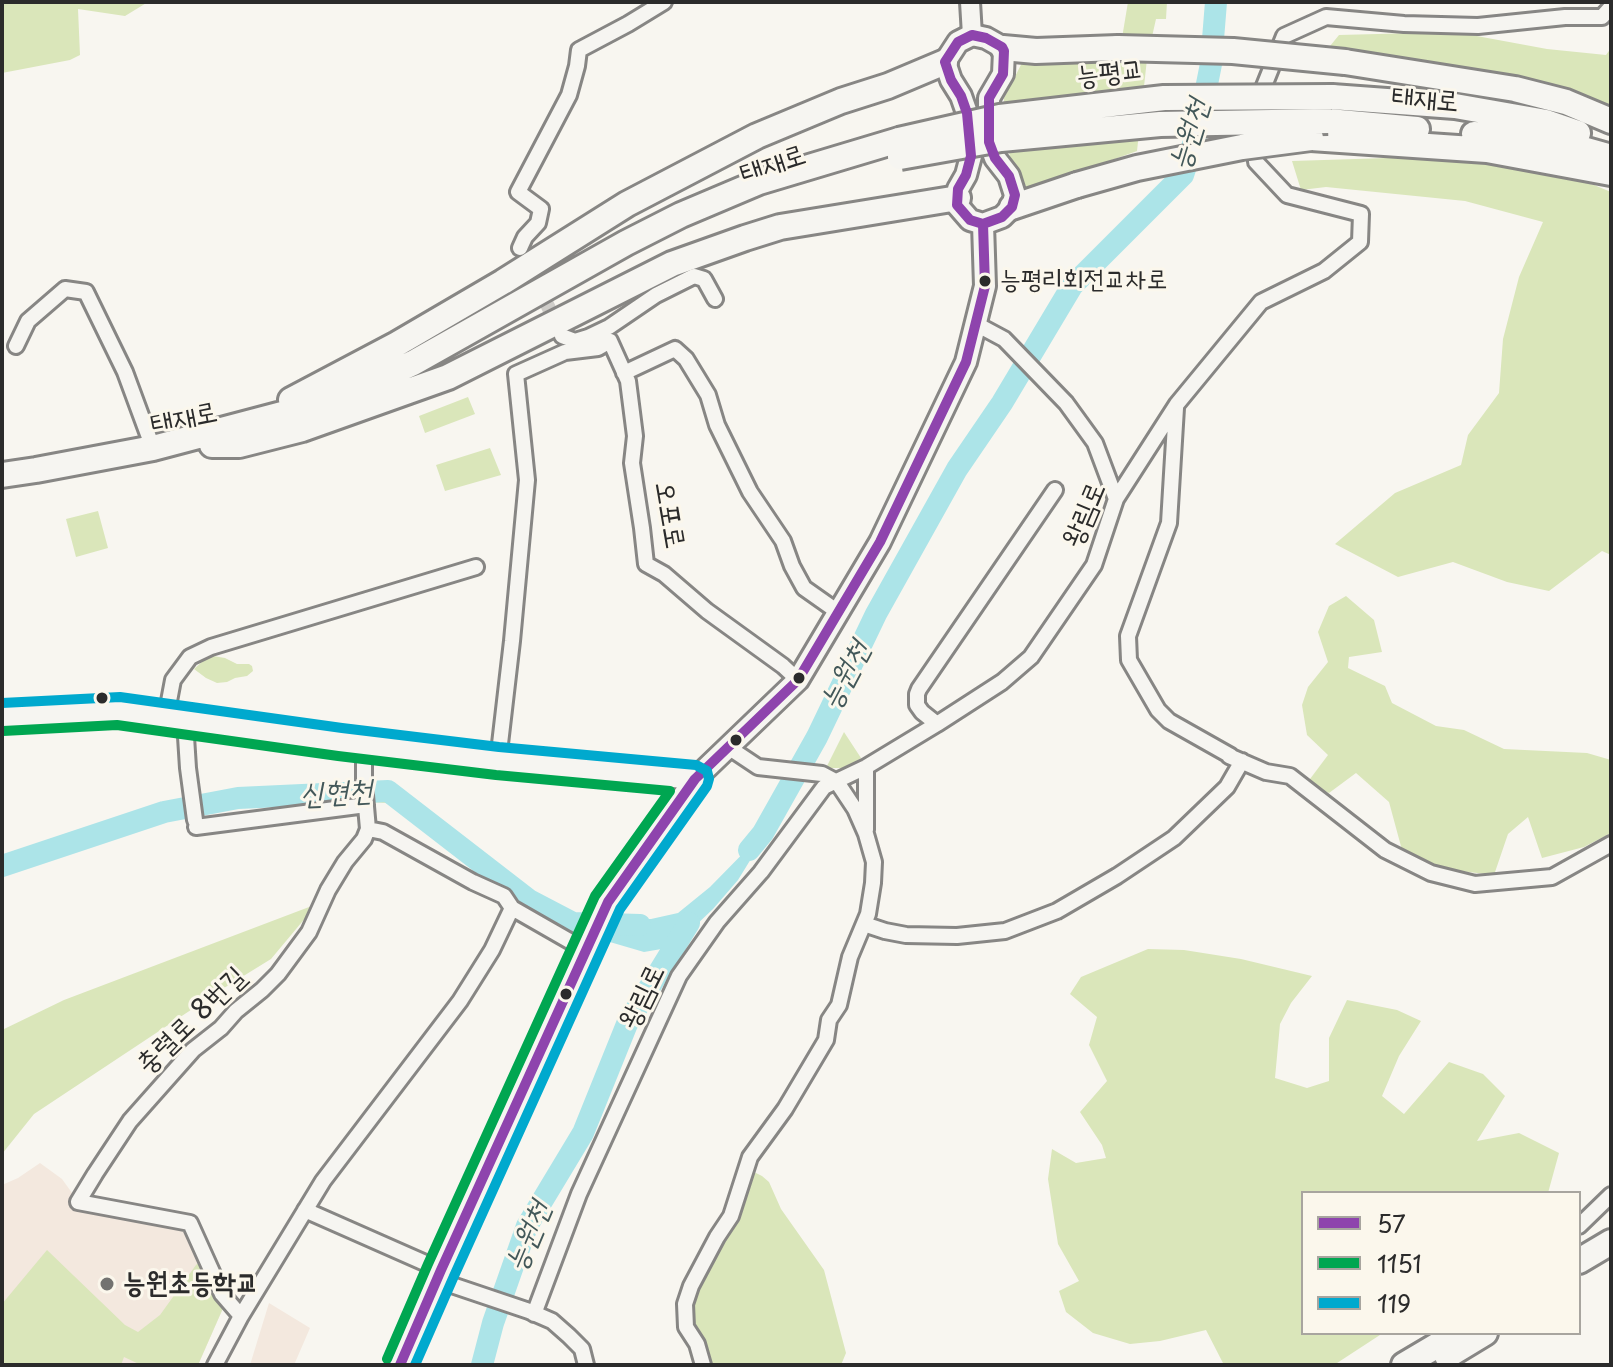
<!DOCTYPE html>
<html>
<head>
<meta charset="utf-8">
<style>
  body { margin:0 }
  #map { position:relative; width:1613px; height:1367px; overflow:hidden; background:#f8f6f0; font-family:"Playpen Sans",sans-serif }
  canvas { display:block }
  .frame { position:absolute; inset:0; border:4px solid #2b2b2b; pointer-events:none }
  .legend { position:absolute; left:1301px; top:1191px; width:280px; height:144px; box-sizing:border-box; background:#fbf7ec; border:2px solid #a8a59f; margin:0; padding:10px 14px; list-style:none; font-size:24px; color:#2b2b2b }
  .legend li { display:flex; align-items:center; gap:16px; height:40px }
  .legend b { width:40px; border:2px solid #a8a59f }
</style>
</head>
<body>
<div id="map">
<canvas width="1613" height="1367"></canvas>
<div class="frame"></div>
<ul class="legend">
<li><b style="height:10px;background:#8e44ad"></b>57</li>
<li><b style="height:10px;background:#00a651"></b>1151</li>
<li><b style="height:10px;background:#00a9ce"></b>119</li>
</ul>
</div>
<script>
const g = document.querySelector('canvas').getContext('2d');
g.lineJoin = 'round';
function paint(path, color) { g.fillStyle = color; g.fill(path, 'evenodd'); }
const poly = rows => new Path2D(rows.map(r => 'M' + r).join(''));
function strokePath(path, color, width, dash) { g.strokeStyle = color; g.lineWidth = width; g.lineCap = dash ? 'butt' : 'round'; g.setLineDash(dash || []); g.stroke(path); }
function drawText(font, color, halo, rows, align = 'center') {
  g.font = font + ' "Playpen Sans","Poor Story",sans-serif'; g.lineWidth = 6; g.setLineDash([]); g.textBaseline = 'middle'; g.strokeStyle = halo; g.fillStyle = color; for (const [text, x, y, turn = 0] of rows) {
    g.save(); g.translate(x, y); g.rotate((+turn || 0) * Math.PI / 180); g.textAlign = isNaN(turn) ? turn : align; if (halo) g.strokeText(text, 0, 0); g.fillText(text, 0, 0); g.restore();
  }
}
const built = poly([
  [40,1163,62,1179,75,1197,72,1200,81,1212,158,1224,184,1230,195,1245,224,1306,198,1365,2,1365,2,1185,18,1178],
  [269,1303,310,1328,294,1365,250,1365]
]);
const green = poly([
  [2,2,148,2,125,16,78,9,80,55,70,60,2,73],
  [1128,2,1167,2,1166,19,1156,19,1147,59,1137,151,1028,190,1011,161,1004,128,1004,98,1025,57,1119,56],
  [1455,32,1547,49,1606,55,1611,48,1611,117,1326,51,1339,35],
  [1483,155,1594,185,1611,192,1611,555,1602,551,1549,591,1507,582,1453,562,1398,577,1335,544,1395,493,1461,465,1468,435,1499,393,1503,339,1519,277,1543,222,1465,201,1326,187,1301,190,1292,161],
  [468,397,475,414,425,433,419,416],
  [490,448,501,475,445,491,436,465],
  [98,511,108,548,76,557,66,519],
  [1346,596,1374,620,1382,652,1349,657,1348,668,1385,686,1392,703,1436,726,1464,730,1504,749,1587,753,1611,760,1611,833,1584,847,1542,858,1528,817,1508,834,1494,875,1435,868,1402,850,1389,802,1356,773,1329,793,1307,783,1328,755,1307,735,1302,705,1308,687,1328,662,1318,632,1329,606],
  [213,656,225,658,237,664,249,664,252,666,253,671,247,676,235,678,227,682,217,683,206,678,194,669,204,660],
  [844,732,861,758,847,768,826,768],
  [387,792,441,833,441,834,422,821,386,803,368,802,369,793],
  [317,904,271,959,224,988,34,1114,2,1154,2,1030,64,1000],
  [1148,949,1184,950,1241,959,1312,976,1291,1003,1280,1024,1275,1078,1307,1088,1329,1081,1329,1038,1347,1000,1397,1010,1421,1021,1399,1056,1382,1096,1404,1114,1449,1062,1483,1074,1505,1096,1477,1141,1519,1133,1559,1153,1548,1193,1303,1193,1303,1333,1383,1333,1334,1365,1224,1365,1206,1330,1160,1341,1130,1344,1093,1333,1066,1312,1059,1291,1079,1281,1058,1244,1048,1179,1052,1149,1076,1163,1106,1158,1102,1145,1080,1112,1107,1081,1089,1045,1097,1017,1070,994,1081,977],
  [756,1173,762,1176,769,1182,781,1209,824,1270,846,1353,841,1365,706,1365,690,1325,689,1302,747,1176],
  [47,1250,125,1325,138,1332,160,1315,196,1265,201,1261,224,1306,198,1365,141,1365,124,1357,121,1365,2,1365,2,1304]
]);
const water = poly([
  [776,809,762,841,738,880,713,909,673,947,644,952,603,940,613,919,651,919,678,913,710,887,763,833]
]);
const river = poly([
  [749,850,763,833,817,737,876,614,957,469,1002,403,1072,286,1183,175,1198,129,1211,64,1216,2],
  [2,866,164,812,238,798,388,791,529,900,573,923,640,925],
  [482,1365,493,1323,527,1226,583,1133,627,1024,689,923]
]);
const minorTunnel = poly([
  [525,259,558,327]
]);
const minor = poly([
  [1258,101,1284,36,1326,17,1404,24,1478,26,1565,17,1602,17,1611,7],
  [520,248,525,237,538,223,541,209,518,192,569,95,577,66,579,50,628,24,664,2],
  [976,324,1004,339,1066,403,1095,443,1116,499],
  [562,336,575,341,588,337,610,341,628,381,635,436,632,463,642,528,646,564,664,574,707,611,783,666,798,680],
  [588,337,609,327,656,295,694,276,704,279,715,299],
  [16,346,28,321,65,289,86,292,125,372,153,448],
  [624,373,675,349,686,359,708,395,717,425,750,492,783,541,792,566,804,588,838,612],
  [1176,408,1169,523,1128,636,1129,660,1158,710,1169,721,1231,756],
  [166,717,173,680,190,657,211,647,476,567],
  [185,721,188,768,195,820],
  [937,724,922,712,917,705,917,694,919,689,1055,490],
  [364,745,364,784,368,829],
  [1229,756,1266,772,1290,776,1385,850,1431,873,1475,884,1552,877,1611,844],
  [498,761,512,641,527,480,516,374,565,352,598,348,610,341],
  [866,767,866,830],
  [196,827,366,805],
  [864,924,885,931,906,935,957,936,1005,931,1057,911,1117,876,1174,838,1227,787,1242,761],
  [305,1210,441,1270],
  [1579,1226,1611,1195],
  [437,1280,529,1311,552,1321,569,1336,582,1349,586,1365],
  [534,1314,579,1194,679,976,717,922,761,872,824,787,866,767,937,724,1002,682,1031,657,1094,565,1116,499,1177,404,1261,302,1324,271,1360,242,1361,214,1287,195,1256,162,1256,141],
  [241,1316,222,1294,190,1223,78,1202,95,1174,130,1121,193,1050,221,1028,236,1011,262,990,278,974,309,932,328,890,345,862,364,839,368,829,383,832,473,882,504,896,512,908],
  [215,1365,241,1316,323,1181,460,1001,492,950,512,908,587,951],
  [703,1365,697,1344,686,1327,685,1304,691,1286,717,1237,731,1216,750,1157,785,1109,826,1040,829,1020,839,1005,850,957,868,914,873,883,874,862,866,834,855,809,837,782,822,774,758,767,728,747]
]);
const tertiary = poly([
  [970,2,972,35]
]);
const secondary = poly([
  [972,35,986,38,1002,47,1004,51,1003,74,989,98,989,142,995,158,1009,176,1015,195,1012,207,1002,217,983,224,970,220,957,205,958,189,966,175,971,156,967,113,961,96,951,80,945,62,958,42,972,35],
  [2,717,118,711,340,742,498,761,695,779],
  [400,1365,441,1270,608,902,695,779,798,680,880,542,966,362,985,286,983,224]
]);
const trunk = poly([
  [1003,48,1036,51,1118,48],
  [1345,62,1515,89,1566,102,1611,121],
  [1332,97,1455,106,1546,122,1578,133],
  [1328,121,1417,129],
  [1474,134,1551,140,1611,157],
  [1311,138,1487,150,1611,173],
  [1012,207,1077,185],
  [291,400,397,344,503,282,627,204,757,136,841,101,888,86,945,62],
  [212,445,239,445,302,429,448,377,672,264,745,238,780,227,958,198],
  [2,475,36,470,153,448,312,406,350,392,413,363,626,243,681,215,759,182,899,140],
  [1579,1261,1611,1242],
  [1447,1356,1485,1333],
  [1404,1365,1458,1333]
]);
const trunkBridge = poly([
  [1118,48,1233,51,1345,62],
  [899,140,1000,117,1164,98,1332,97],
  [900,157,1001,139,1160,124,1328,121],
  [1077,185,1137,168,1242,147,1311,138]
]);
const bus1 = poly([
  [972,35,986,38,1002,47,1004,51,1003,74,989,98,989,142,995,158,1009,176,1015,195,1012,207,1002,217,983,224,970,220,957,205,958,189,966,175,971,156,967,113,961,96,951,80,945,62,958,42,972,35],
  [400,1365,441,1270,608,902,695,779,798,680,880,542,966,362,985,286,983,224]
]);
const bus2 = poly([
  [3,731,117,725,338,756,496,775,670,791,595,896,428,1264,387,1359]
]);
const bus3 = poly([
  [2,703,120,697,342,728,499,747,696,765,707,771,709,779,707,786,620,909,454,1276,415,1365]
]);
const markers = [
  [985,281,7,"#2b2b2b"],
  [799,678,7,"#2b2b2b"],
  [102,698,7,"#2b2b2b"],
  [736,740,7,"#2b2b2b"],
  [566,994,7,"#2b2b2b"],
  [107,1284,8,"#737270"]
];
const busNames = [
  ["능평리회전교차로",1000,281]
];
const streetNames = [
  ["능평교",1110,74,-7],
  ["태재로",1425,100,5],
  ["태재로",773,165,-18],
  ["태재로",184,419,-11],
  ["오포로",669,515,80],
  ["왕림로",1085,515,-67],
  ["왕림로",643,997,-64],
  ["충렬로 8번길",192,1021,-44]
];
const poiNames = [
  ["능원초등학교",123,1284]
];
const waterNames = [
  ["능원천",1190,135,-73],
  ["능원천",846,676,-62],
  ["신현천",336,794,-3],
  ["능원천",529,1237,-67]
];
paint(built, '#f3e8de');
paint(green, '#dae6ba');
paint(water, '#ace4e8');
strokePath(river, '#ace4e8', 22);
strokePath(minorTunnel, '#cfcdc9', 14, [14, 7]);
strokePath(minor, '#878684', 20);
strokePath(tertiary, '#878684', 24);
strokePath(secondary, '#878684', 26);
strokePath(trunk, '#878684', 30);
strokePath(minor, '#f6f5f1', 14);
strokePath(tertiary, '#f6f5f1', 18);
strokePath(secondary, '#f6f5f1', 20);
strokePath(trunk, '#f6f5f1', 24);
strokePath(trunkBridge, '#878684', 30, []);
strokePath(trunkBridge, '#f6f5f1', 24);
strokePath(bus1, '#8e44ad', 10);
strokePath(bus2, '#00a651', 10);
strokePath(bus3, '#00a9ce', 10);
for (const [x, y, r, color] of markers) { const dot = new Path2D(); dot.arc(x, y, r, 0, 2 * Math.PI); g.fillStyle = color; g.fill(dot); strokePath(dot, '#fbf7ec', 3); }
drawText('26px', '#2b2b2b', '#fbf7ec', busNames, 'left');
drawText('28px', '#2b2b2b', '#fbf7ec', streetNames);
drawText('bold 28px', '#2b2b2b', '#fbf7ec', poiNames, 'left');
drawText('italic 30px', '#435859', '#fbf7ec', waterNames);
</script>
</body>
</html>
